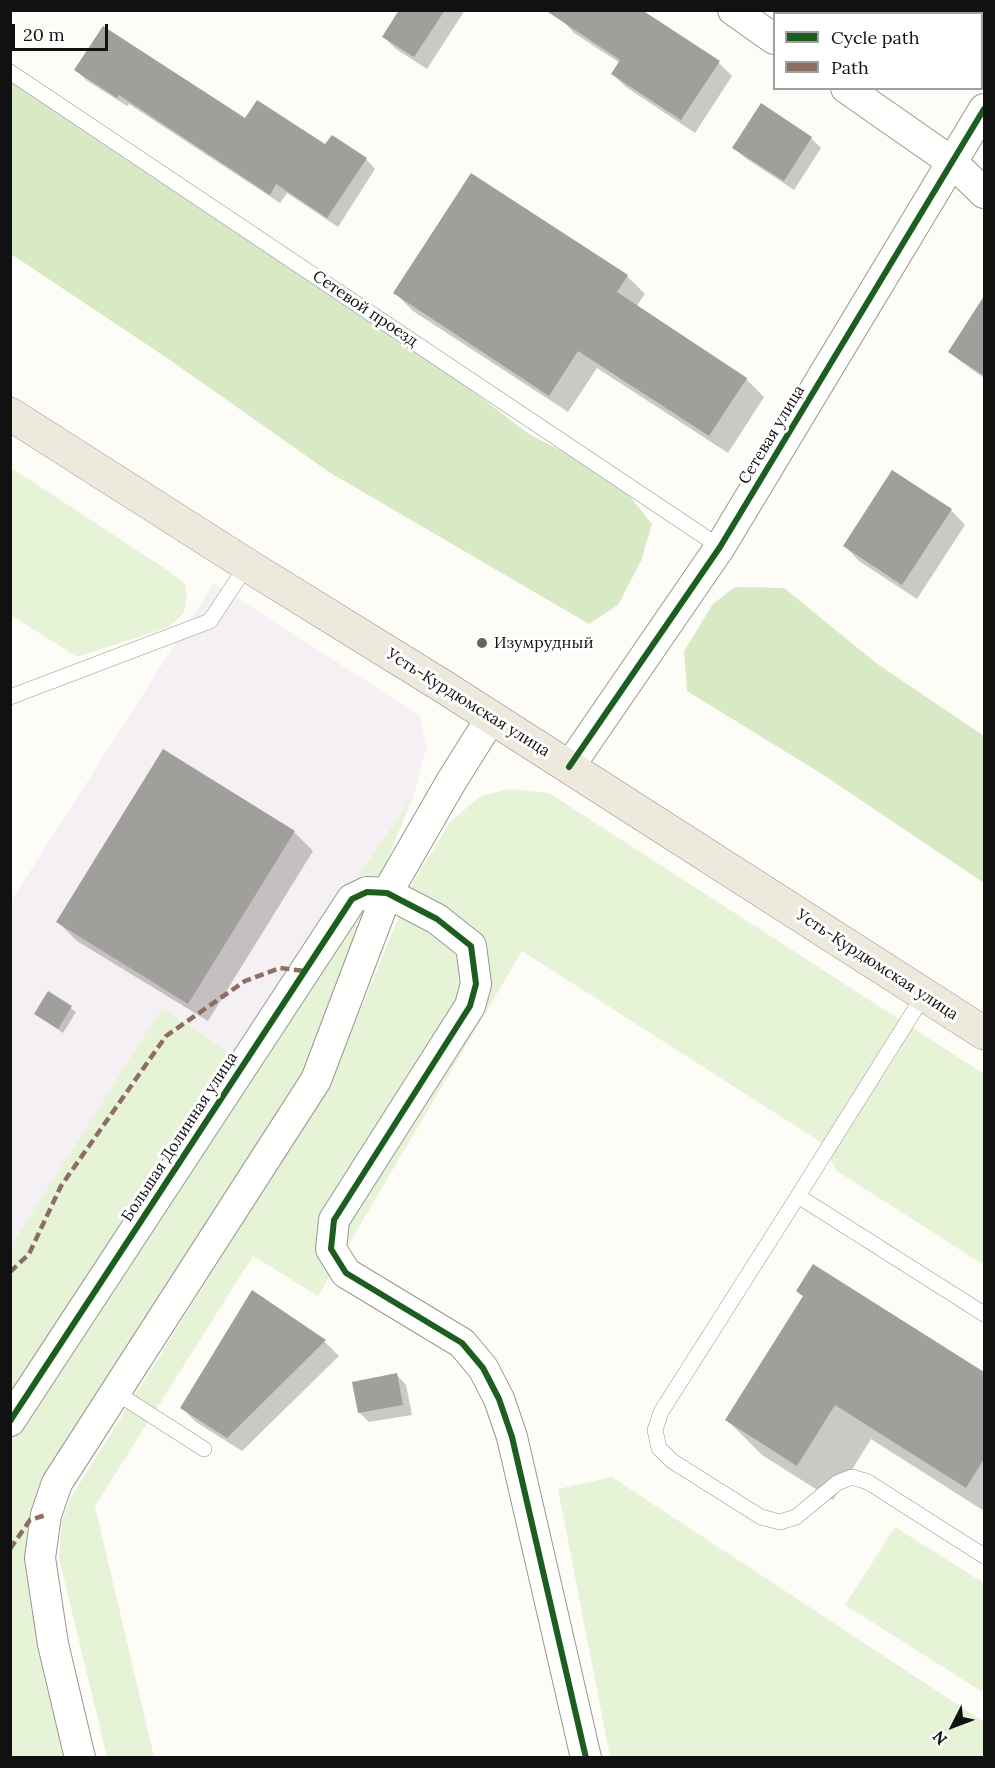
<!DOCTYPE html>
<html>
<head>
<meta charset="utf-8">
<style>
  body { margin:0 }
  #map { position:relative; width:995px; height:1768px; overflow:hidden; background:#fdfcf7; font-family:Lora,serif }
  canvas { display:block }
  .frame { position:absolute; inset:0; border:12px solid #111; pointer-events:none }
  .legend { position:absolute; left:773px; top:12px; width:210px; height:78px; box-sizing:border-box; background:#fff; border:2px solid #a0a0a0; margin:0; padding:8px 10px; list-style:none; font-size:18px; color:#111 }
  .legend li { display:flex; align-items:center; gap:12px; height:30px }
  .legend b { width:30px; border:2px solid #a0a0a0 }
  .north { position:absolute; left:923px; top:1696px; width:60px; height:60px; -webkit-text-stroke:4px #fff; paint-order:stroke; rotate:228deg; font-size:16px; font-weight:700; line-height:24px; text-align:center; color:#111 }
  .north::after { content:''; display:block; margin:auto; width:21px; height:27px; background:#111; clip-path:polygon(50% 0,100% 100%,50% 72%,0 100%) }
  .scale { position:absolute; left:12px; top:24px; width:96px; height:27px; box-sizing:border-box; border:3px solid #111; border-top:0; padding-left:8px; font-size:18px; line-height:21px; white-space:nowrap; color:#111; -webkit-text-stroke:4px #fff; paint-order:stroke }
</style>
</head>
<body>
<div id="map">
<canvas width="995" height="1768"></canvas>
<div class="frame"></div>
<ul class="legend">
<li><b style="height:8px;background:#1b5e20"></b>Cycle path</li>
<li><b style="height:8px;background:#8d6e63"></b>Path</li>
</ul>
<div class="north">N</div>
<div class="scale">20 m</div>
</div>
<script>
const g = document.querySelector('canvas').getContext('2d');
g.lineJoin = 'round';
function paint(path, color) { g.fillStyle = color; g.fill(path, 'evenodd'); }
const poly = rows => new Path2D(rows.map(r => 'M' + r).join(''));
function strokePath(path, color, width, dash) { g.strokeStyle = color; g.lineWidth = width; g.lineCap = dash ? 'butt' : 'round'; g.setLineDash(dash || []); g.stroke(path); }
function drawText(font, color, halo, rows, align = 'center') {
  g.font = font + ' Lora,serif'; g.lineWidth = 6; g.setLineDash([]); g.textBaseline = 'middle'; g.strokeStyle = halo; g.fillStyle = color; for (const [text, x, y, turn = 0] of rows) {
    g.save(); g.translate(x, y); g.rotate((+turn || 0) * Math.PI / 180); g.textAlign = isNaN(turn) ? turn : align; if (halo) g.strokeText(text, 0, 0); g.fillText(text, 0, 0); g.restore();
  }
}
const industrial = poly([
  [214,583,419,715,427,746,414,794,235,1056,162,1008,11,1248,11,901]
]);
const green = poly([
  [10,467,170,572,185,584,187,596,184,613,169,627,77,657,11,615],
  [509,789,549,793,984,1074,984,1265,837,1171,819,1141,522,951,318,1296,253,1256,95,1506,154,1757,107,1757,59,1558,62,1521,71,1497,328,1088,415,878,451,821,481,796],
  [414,794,300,1078,46,1482,66,1757,11,1757,10,1248,162,1008,235,1056],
  [612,1477,984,1722,984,1757,610,1757,558,1489],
  [895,1527,984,1583,984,1693,845,1605]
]);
const forest = poly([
  [10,80,436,363,529,434,600,471,627,493,652,524,641,561,618,605,589,624,329,472,170,360,11,254],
  [735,587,784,588,876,663,984,736,984,883,822,774,687,691,684,651,713,604]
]);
const shadow = poly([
  [400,10,465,10,427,69,396,49,383,36],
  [903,10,916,10,914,14,908,14],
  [561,19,719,63,732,76,695,133,626,87,613,74,620,63,574,33],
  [76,70,246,120,366,159,375,169,338,227,287,193,280,203,129,104,127,106,86,80],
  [811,138,821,148,794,190,744,157,734,147],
  [627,276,645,294,636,307,746,379,764,397,728,453,597,368,568,412,413,311,395,293],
  [983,301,984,302,984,378,960,361,950,351],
  [951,510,965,525,917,599,859,561,845,546],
  [294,832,313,851,208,1021,77,941,58,922],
  [48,993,76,1012,63,1033,36,1014],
  [813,1266,984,1374,984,1511,871,1439,833,1500,762,1455,727,1420,804,1297,798,1291],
  [252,1292,325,1342,339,1356,242,1451,196,1422,182,1408],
  [397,1375,406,1385,412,1415,369,1422,359,1412]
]);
const building = poly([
  [399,10,445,10,414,57,382,37],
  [545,10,642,10,720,61,681,120,611,74,620,60],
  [103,26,245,118,257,100,325,144,332,135,367,158,327,218,276,184,270,195,119,95,117,98,74,70],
  [761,103,812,137,784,181,732,148],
  [471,173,628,275,617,292,747,378,709,436,578,351,549,396,393,293],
  [984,296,984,376,948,352],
  [892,470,952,509,902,585,843,546],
  [163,749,295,831,188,1004,56,922],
  [48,991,72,1006,58,1029,34,1014],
  [813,1264,984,1372,984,1459,966,1488,835,1405,797,1466,725,1420,803,1296,796,1291],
  [252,1290,326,1340,227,1438,180,1408],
  [397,1373,403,1405,358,1413,352,1382]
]);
const service = poly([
  [10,72,720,547],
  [10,697,210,621,247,565],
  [798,1196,924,995],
  [984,1314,798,1196,661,1412,655,1430,659,1448,672,1461,761,1517,780,1522,796,1517,837,1483,852,1477,868,1482,984,1556],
  [115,1392,204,1449]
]);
const minor = poly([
  [733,10,774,39],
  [846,88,952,162,984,193],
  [569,767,720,547,984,109],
  [10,1421,352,899,367,892,387,893,437,919,471,946,476,984,470,1006,334,1220,331,1249,346,1273,462,1343,483,1368,499,1399,512,1437,586,1758],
  [80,1758,53,1644,40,1558,46,1515,57,1483,316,1080,387,893,451,782,491,718]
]);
const primary = poly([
  [10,414,247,565,441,685,984,1033]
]);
const quiet = poly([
  [10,1272,29,1254,61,1186,166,1036,245,981,280,968,305,971],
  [10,1549,30,1520,46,1515]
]);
const cycleway = poly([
  [569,767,720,547,984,109],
  [10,1421,352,899,367,892,387,893,437,919,471,946,476,984,470,1006,334,1220,331,1249,346,1273,462,1343,483,1368,499,1399,512,1437,586,1758]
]);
const markers = [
  [482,643,6,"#646362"]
];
const streetNames = [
  ["Сетевой проезд",365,309,34],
  ["Сетевая улица",772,435,-59],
  ["Усть-Курдюмская улица",468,703,32],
  ["Усть-Курдюмская улица",877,965,33],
  ["Большая Долинная улица",180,1137,-57]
];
const poiNames = [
  ["Изумрудный",494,643]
];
paint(industrial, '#f5f0f3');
paint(green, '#e7f3d7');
paint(forest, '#d8eac5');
paint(shadow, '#0003');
paint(building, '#a19f9c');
strokePath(service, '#979795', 16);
strokePath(minor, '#979795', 32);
strokePath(primary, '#858482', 34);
strokePath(service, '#fffffe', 15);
strokePath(minor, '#fffffe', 30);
strokePath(primary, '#ede9dc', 33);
strokePath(quiet, '#8d6e63', 4.5, [9, 4.5]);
strokePath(cycleway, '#1b5e20', 6);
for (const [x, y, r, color] of markers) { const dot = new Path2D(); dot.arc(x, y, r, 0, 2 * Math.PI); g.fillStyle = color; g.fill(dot); strokePath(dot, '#fff', 2); }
drawText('16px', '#111', '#fff', streetNames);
drawText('16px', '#111', '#fff', poiNames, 'left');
</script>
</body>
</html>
